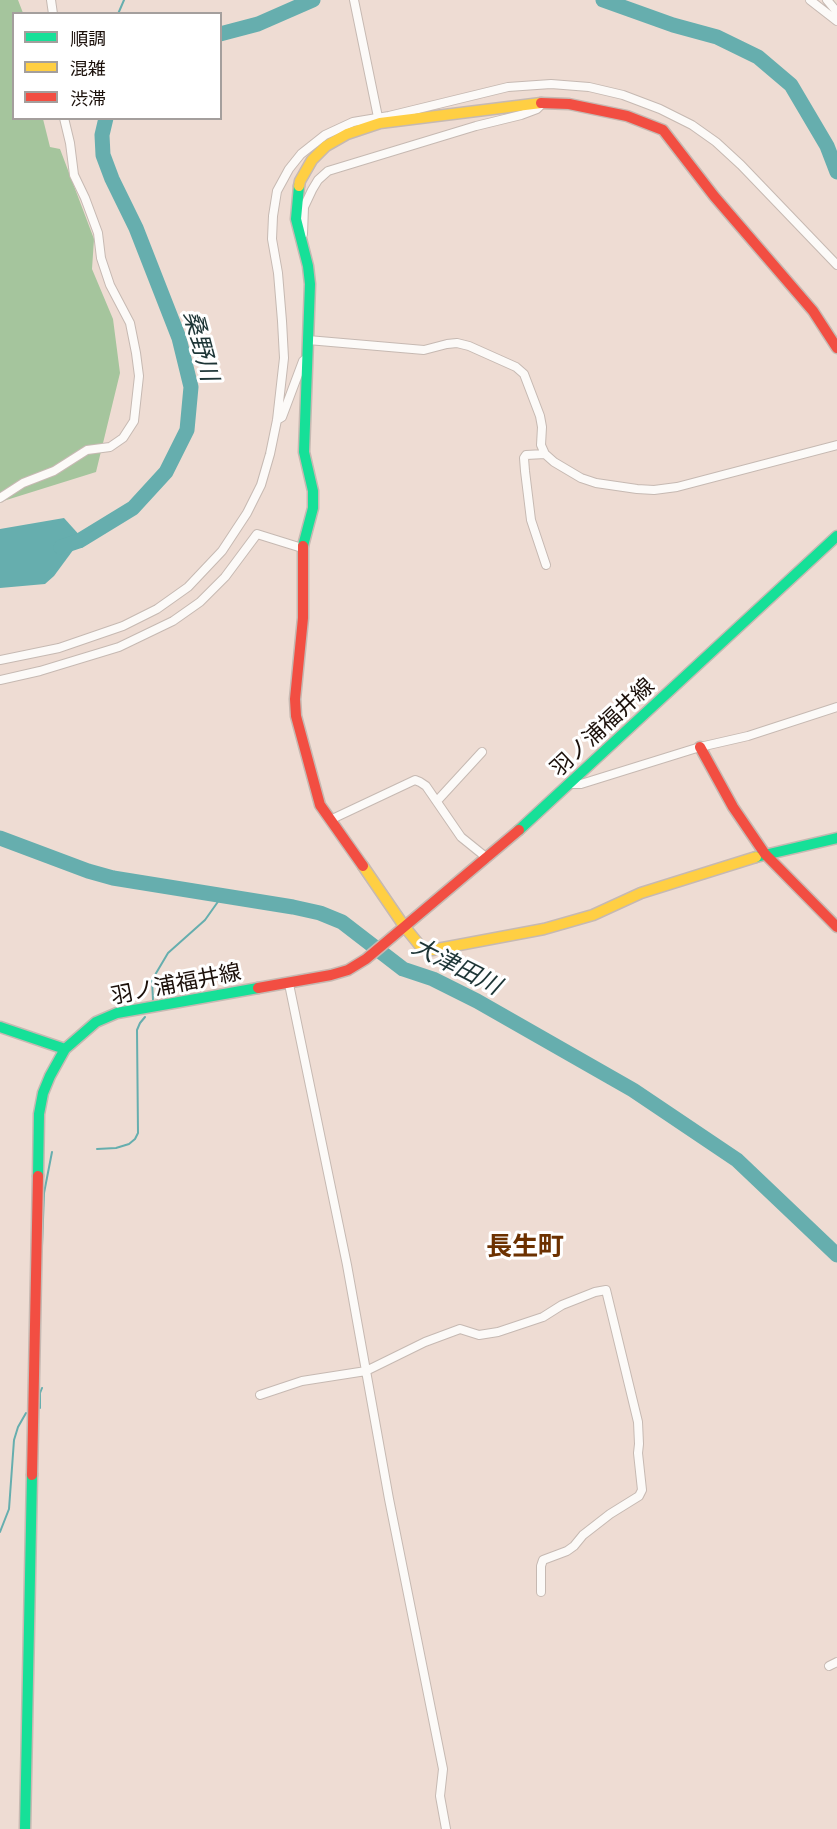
<!DOCTYPE html>
<html>
<head>
<meta charset="utf-8">
<style>
  body { margin:0 }
  #map { position:relative; width:837px; height:1829px; overflow:hidden; background:#eedcd3; font-family:Karla,"Noto Sans JP",sans-serif }
  canvas { display:block }
  .legend { position:absolute; left:12px; top:12px; width:210px; height:108px; box-sizing:border-box; background:#fff; border:2px solid #a49f9d; margin:0; padding:8px 10px; list-style:none; font-size:18px; color:#1b100a }
  .legend li { display:flex; align-items:center; gap:12px; height:30px }
  .legend b { width:30px; border:2px solid #a49f9d }
</style>
</head>
<body>
<div id="map">
<canvas width="837" height="1829"></canvas>
<ul class="legend">
<li><b style="height:8px;background:#16e098"></b>順調</li>
<li><b style="height:8px;background:#ffcf43"></b>混雑</li>
<li><b style="height:8px;background:#f24e42"></b>渋滞</li>
</ul>
</div>
<script>
const g = document.querySelector('canvas').getContext('2d');
g.lineJoin = 'round';
function paint(path, color) { g.fillStyle = color; g.fill(path, 'evenodd'); }
const poly = rows => new Path2D(rows.map(r => 'M' + r).join(''));
function strokePath(path, color, width, dash) { g.strokeStyle = color; g.lineWidth = width; g.lineCap = dash ? 'butt' : 'round'; g.setLineDash(dash || []); g.stroke(path); }
function drawText(font, color, halo, rows, align = 'center') {
  g.font = font + ' Karla,"Noto Sans JP",sans-serif'; g.lineWidth = 6; g.setLineDash([]); g.textBaseline = 'middle'; g.strokeStyle = halo; g.fillStyle = color; for (const [text, x, y, turn = 0] of rows) {
    g.save(); g.translate(x, y); g.rotate((+turn || 0) * Math.PI / 180); g.textAlign = isNaN(turn) ? turn : align; if (halo) g.strokeText(text, 0, 0); g.fillText(text, 0, 0); g.restore();
  }
}
const forest = poly([
  [0,0,18,0,23,13,14,14,14,118,43,119,50,147,60,149,94,239,92,269,113,319,120,373,96,472,0,502]
]);
const water = poly([
  [64,518,82,538,54,576,45,584,0,588,0,529]
]);
const stream = poly([
  [118,14,124,0],
  [153,1000,152,980,168,953,205,920,222,896],
  [97,1149,116,1148,129,1144,135,1139,138,1133,137,1030,140,1023,145,1017],
  [42,1246,44,1193,52,1152],
  [40,1408,40,1393,42,1388],
  [0,1532,9,1509,14,1440,18,1427,26,1413]
]);
const river = poly([
  [603,0,673,25,717,37,758,57,791,85,827,146,837,172],
  [220,34,258,24,313,0],
  [61,547,79,541,133,508,166,472,187,430,191,387,179,338,136,228,112,179,103,155,102,135,106,118],
  [0,838,88,871,113,878,293,907,320,913,342,922,403,969,433,979,477,1001,633,1090,737,1160,837,1255]
]);
const street = poly([
  [51,0,53,14],
  [354,0,379,122],
  [810,0,837,21],
  [827,0,837,12],
  [303,234,304,207,312,190,318,180,328,171,476,126,521,115,537,109,543,103],
  [308,340,424,350,447,344,457,343,469,346,516,367,524,374,540,416,542,427,541,445,545,454,554,462,581,478,596,483,637,489,654,490,677,487,837,445],
  [277,420,282,417,303,361,307,358],
  [545,454,526,455,524,458,525,471,531,520,546,565],
  [0,498,23,483,54,471,87,450,110,447,123,438,134,421,139,376,136,353,130,323,110,285,101,258,98,233,85,198,74,175,70,143,64,118],
  [0,660,59,648,123,626,157,609,188,587,222,551,247,513,261,485,270,454,277,420,284,358,282,321,278,273,272,239,273,216,277,191,289,169,301,154,325,135,353,122,389,116,508,87,551,84,589,87,623,95,660,109,692,125,716,142,741,165,837,265],
  [0,680,40,671,119,647,173,621,200,602,225,577,257,534,302,548],
  [571,784,581,784,700,747,748,736,837,707],
  [437,801,482,752],
  [330,820,415,780,420,782,426,786,461,837,487,858],
  [289,984,347,1265,389,1499,443,1769,440,1796,446,1829],
  [260,1395,302,1381,366,1371,425,1342,460,1329,479,1335,498,1332,543,1317,562,1305,595,1292,606,1290,638,1422,639,1444,638,1453,642,1490,639,1496,610,1514,583,1535,574,1546,567,1551,543,1560,541,1566,541,1592],
  [829,1666,837,1662]
]);
const fast = poly([
  [299,186,296,219,308,266,310,284,304,452,313,491,313,508,303,546],
  [519,830,837,536],
  [756,857,837,838],
  [0,1027,65,1049],
  [38,1176,39,1114,43,1093,50,1076,65,1049,96,1022,117,1013,258,988],
  [25,1829,32,1475]
]);
const slow = poly([
  [299,186,300,181,312,160,326,146,347,134,380,123,541,103],
  [363,866,404,926,421,947,432,950,544,929,593,915,641,893,756,857]
]);
const jam = poly([
  [541,103,569,104,627,116,663,130,714,196,813,311,837,348],
  [303,546,303,618,295,699,296,716,320,805,363,866],
  [700,747,733,807,765,854,837,927],
  [258,988,331,975,348,970,366,959,519,830],
  [32,1475,38,1176]
]);
const streetNames = [
  ["羽ノ浦福井線",603,728,-43],
  ["羽ノ浦福井線",176,985,-11]
];
const waterNames = [
  ["桑野川",200,346,75],
  ["大津田川",456,967,27]
];
const quarterNames = [
  ["長生町",525,1248]
];
paint(forest, '#a5c59d');
paint(water, '#66aeae');
strokePath(stream, '#66aeae', 2);
strokePath(river, '#66aeae', 15);
strokePath(street, '#c6b9b2', 10);
strokePath(fast, '#c6b9b2', 13);
strokePath(slow, '#c6b9b2', 13);
strokePath(jam, '#c6b9b2', 13);
strokePath(street, '#fcfaf8', 8);
strokePath(fast, '#16e098', 10);
strokePath(slow, '#ffcf43', 10);
strokePath(jam, '#f24e42', 10);
drawText('22px', '#1b100a', '#fff', streetNames);
drawText('italic 24px', '#1d3536', '#fff', waterNames);
drawText('bold 26px', '#6c3100', '#fff', quarterNames);
</script>
</body>
</html>
